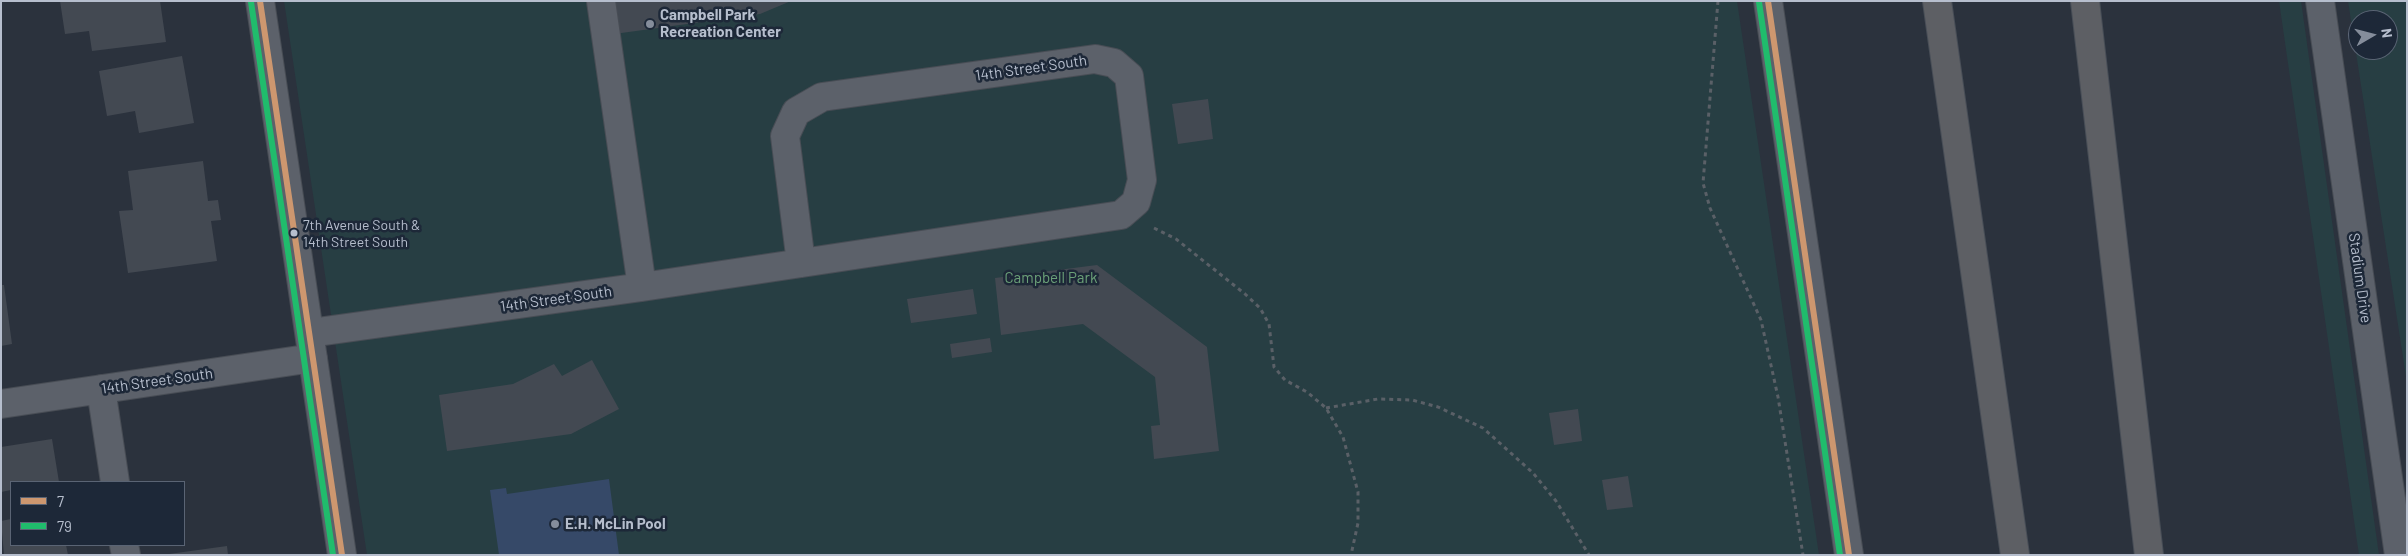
<!DOCTYPE html>
<html>
<head>
<meta charset="utf-8">
<style>
  body { margin:0 }
  #map { position:relative; width:2408px; height:556px; overflow:hidden; background:#2b323d; font-family:Barlow,sans-serif }
  canvas { display:block }
  .frame { position:absolute; inset:0; border:2px solid #b6becd; pointer-events:none }
  .legend { position:absolute; left:10px; top:481px; width:175px; height:65px; box-sizing:border-box; background:#1d2838; border:1px solid #5a6474; margin:0; padding:6px 9px; list-style:none; font-size:15px; color:#b6becd }
  .legend li { display:flex; align-items:center; gap:10px; height:25px }
  .legend b { width:25px; border:1px solid #5a6474 }
  .north { position:absolute; left:2348px; top:10px; width:50px; height:50px; box-sizing:border-box; background:#1d2838; border:1px solid #5a6474; border-radius:50%; rotate:82deg; font-size:14px; font-weight:700; line-height:20px; text-align:center; color:#b6becd }
  .north::after { content:''; display:block; margin:auto; width:18px; height:22px; background:#858d9b; clip-path:polygon(50% 0,100% 100%,50% 72%,0 100%) }
</style>
</head>
<body>
<div id="map">
<canvas width="2408" height="556"></canvas>
<div class="frame"></div>
<ul class="legend">
<li><b style="height:6px;background:#cd976f"></b>7</li>
<li><b style="height:6px;background:#20bc6c"></b>79</li>
</ul>
<div class="north">N</div>
</div>
<script>
const g = document.querySelector('canvas').getContext('2d');
g.lineJoin = 'round';
function paint(path, color) { g.fillStyle = color; g.fill(path, 'evenodd'); }
const poly = rows => new Path2D(rows.map(r => 'M' + r).join(''));
function strokePath(path, color, width, dash) { g.strokeStyle = color; g.lineWidth = width; g.lineCap = dash ? 'butt' : 'round'; g.setLineDash(dash || []); g.stroke(path); }
function drawText(font, color, halo, rows, align = 'center') {
  g.font = font + ' Barlow,sans-serif'; g.lineWidth = 5; g.setLineDash([]); g.textBaseline = 'middle'; g.strokeStyle = halo; g.fillStyle = color; for (const [text, x, y, turn = 0] of rows) {
    g.save(); g.translate(x, y); g.rotate((+turn || 0) * Math.PI / 180); g.textAlign = isNaN(turn) ? turn : align; if (halo) g.strokeText(text, 0, 0); g.fillText(text, 0, 0); g.restore();
  }
}
const green = poly([
  [284,1,1737,1,1819,555,367,555],
  [2279,1,2301,1,2379,555,2359,555],
  [2348,1,2407,1,2407,383],
  [2358,20,2388,20,2388,50,2358,50]
]);
const water = poly([
  [609,479,619,555,499,555,490,490,506,488,507,494]
]);
const building = poly([
  [60,1,160,1,166,42,92,51,89,31,65,34],
  [610,1,791,1,760,14,614,34],
  [182,56,194,123,139,133,135,111,107,116,99,71],
  [1208,99,1213,139,1178,144,1172,104],
  [203,161,208,201,218,200,221,220,211,221,217,261,128,273,119,211,133,210,128,171],
  [1097,265,1207,347,1219,451,1154,459,1151,426,1160,425,1155,377,1083,324,1001,335,995,278],
  [1,285,4,285,12,344,1,346],
  [973,289,977,314,911,323,907,299],
  [990,338,992,352,952,358,950,344],
  [592,360,619,409,571,434,447,451,439,395,513,384,554,364,562,376],
  [1578,409,1582,441,1554,445,1549,413],
  [52,439,59,482,11,482,11,490,1,492,1,447],
  [1628,476,1633,507,1607,510,1602,480],
  [11,519,11,545,66,545,68,555,4,555,1,521],
  [227,546,228,555,169,555,169,554]
]);
const path = poly([
  [1718,1,1703,183,1710,208,1761,320,1778,397,1803,555],
  [1154,228,1176,239,1245,294,1260,308,1269,324,1274,367,1285,380,1307,392,1326,408,1343,437,1358,492,1358,523,1351,555],
  [1326,408,1378,399,1412,400,1438,407,1483,428,1533,473,1556,501,1589,555]
]);
const minor = poly([
  [260,1,342,555],
  [601,1,642,287],
  [1768,1,1849,555],
  [2320,1,2399,555],
  [310,333,642,287,1121,215,1136,202,1142,180,1129,76,1114,63,1095,59,822,97,796,112,785,136,801,263],
  [101,389,115,482],
  [1,404,313,358],
  [124,545,126,555]
]);
const highway = poly([
  [1937,1,2015,555],
  [2085,1,2149,555]
]);
const bus1 = poly([
  [260,1,342,555],
  [1768,1,1849,555]
]);
const bus2 = poly([
  [251,2,333,555],
  [1759,2,1840,555]
]);
const markers = [
  [650,24,5,"#858d9b"],
  [294,233,4.5,"#b6becd"],
  [555,524,5,"#858d9b"]
];
const busNames = [
  ["7th Avenue South &",303,225],
  ["14th Street South",303,242]
];
const poiNames = [
  ["Campbell Park",660,15],
  ["Recreation Center",660,32],
  ["E.H. McLin Pool",565,524]
];
const streetNames = [
  ["14th Street South",1031,68,-8],
  ["Stadium Drive",2360,278,82],
  ["14th Street South",556,299,-8],
  ["14th Street South",157,381,-8]
];
const parkNames = [
  ["Campbell Park",1051,278]
];
paint(green, '#273e43');
paint(water, '#364968');
paint(building, '#434952');
strokePath(minor, '#484d55', 30);
strokePath(highway, '#484e57', 30);
strokePath(path, '#5a6067', 3, [4, 4]);
strokePath(minor, '#5c616a', 28);
strokePath(highway, '#5d5f64', 28);
strokePath(bus1, '#cd976f', 6);
strokePath(bus2, '#20bc6c', 6);
for (const [x, y, r, color] of markers) { const dot = new Path2D(); dot.arc(x, y, r, 0, 2 * Math.PI); g.fillStyle = color; g.fill(dot); strokePath(dot, '#1d2838', 2); }
drawText('14px', '#b6becd', '#1d2838', busNames, 'left');
drawText('bold 15px', '#b6becd', '#1d2838', poiNames, 'left');
drawText('15px', '#b6becd', '#1d2838', streetNames);
drawText('15px', '#6ba078', '#1d2838', parkNames);
</script>
</body>
</html>
